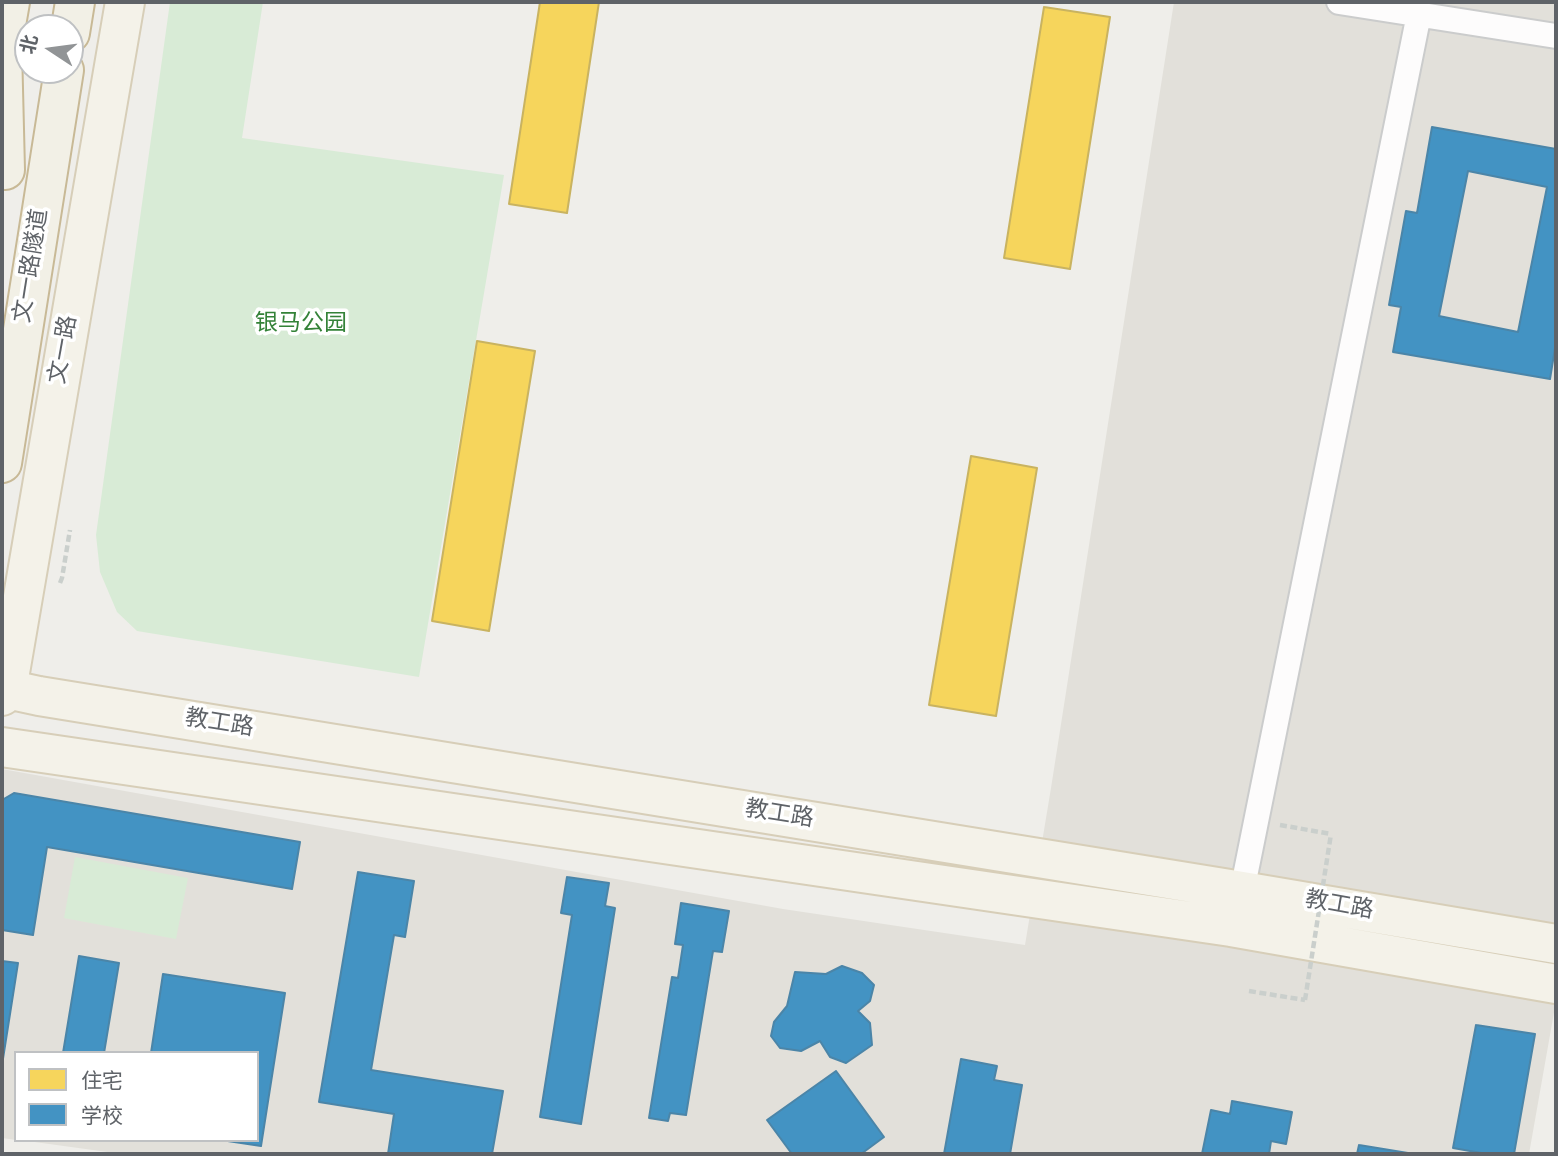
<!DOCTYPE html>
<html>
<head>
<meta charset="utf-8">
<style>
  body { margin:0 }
  #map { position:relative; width:1558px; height:1156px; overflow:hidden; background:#efeeea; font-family:Overpass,"Noto Sans SC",sans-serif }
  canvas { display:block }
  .frame { position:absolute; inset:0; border:4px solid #5f6368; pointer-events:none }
  .legend { position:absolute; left:14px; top:1051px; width:245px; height:91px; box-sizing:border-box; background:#fff; border:2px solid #bfc1c3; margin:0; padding:9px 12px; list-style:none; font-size:21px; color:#5f6368 }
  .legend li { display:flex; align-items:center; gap:14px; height:35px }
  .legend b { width:35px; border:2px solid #bfc1c3 }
  .north { position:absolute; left:14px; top:14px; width:70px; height:70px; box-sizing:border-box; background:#fff; border:2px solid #bfc1c3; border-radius:50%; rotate:283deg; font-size:19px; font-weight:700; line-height:28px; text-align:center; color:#5f6368 }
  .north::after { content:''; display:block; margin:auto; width:24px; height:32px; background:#919496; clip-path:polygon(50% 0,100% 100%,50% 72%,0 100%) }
</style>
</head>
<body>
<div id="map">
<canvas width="1558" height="1156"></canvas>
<div class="frame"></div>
<ul class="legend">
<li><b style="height:19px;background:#f6d55c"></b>住宅</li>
<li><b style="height:19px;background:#4393c3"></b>学校</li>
</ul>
<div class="north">北</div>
</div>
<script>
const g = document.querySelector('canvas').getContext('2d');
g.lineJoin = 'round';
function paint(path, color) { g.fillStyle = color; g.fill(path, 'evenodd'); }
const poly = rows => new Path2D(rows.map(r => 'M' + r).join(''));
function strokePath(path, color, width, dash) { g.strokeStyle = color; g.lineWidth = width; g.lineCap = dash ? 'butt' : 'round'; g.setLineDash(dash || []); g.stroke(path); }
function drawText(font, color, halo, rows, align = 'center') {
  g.font = font + ' Overpass,"Noto Sans SC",sans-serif'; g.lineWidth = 7; g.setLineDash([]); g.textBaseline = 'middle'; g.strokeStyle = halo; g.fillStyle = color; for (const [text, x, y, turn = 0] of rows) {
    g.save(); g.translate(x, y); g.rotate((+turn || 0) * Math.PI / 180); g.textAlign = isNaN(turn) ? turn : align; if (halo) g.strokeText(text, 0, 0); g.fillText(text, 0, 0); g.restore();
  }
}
const education = poly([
  [1174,2,1556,2,1556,1001,1529,1154,122,1154,20,1140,257,1140,257,1053,16,1053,16,1140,2,1138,2,769,783,909,1025,945,1051,788]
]);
const green = poly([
  [170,2,263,2,242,138,504,175,419,677,137,631,117,612,100,572,96,535],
  [75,857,188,878,176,939,64,918]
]);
const homes = poly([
  [540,2,599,2,567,213,509,204,540,2],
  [1044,7,1110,17,1070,269,1004,258,1044,7],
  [477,341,535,351,489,631,432,621,477,341],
  [971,456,1037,468,996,716,929,705,971,456]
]);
const schools = poly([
  [1432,127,1556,149,1556,342,1550,379,1393,352,1401,307,1389,305,1406,211,1417,213,1432,127],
  [1468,171,1547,187,1518,332,1439,316,1468,171],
  [14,793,300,842,292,889,47,847,33,935,2,930,2,800,14,793],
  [358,872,414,881,405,937,394,935,371,1070,503,1091,492,1154,388,1154,394,1114,319,1102,358,872],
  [567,877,609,883,605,906,615,908,581,1124,540,1117,572,915,561,913,567,877],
  [681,903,729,911,722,952,713,951,686,1115,670,1113,668,1121,649,1118,672,977,678,978,683,945,675,944,681,903],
  [79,956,119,963,104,1053,63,1053,79,956],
  [2,961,18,963,2,1065,2,961],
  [842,966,862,973,874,985,870,1001,858,1011,870,1023,872,1045,846,1063,830,1057,820,1041,801,1051,780,1048,771,1036,774,1022,787,1006,795,972,826,974,842,966],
  [163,974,285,993,261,1146,221,1140,257,1140,257,1053,151,1053,163,974],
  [1476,1025,1535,1034,1514,1154,1487,1154,1453,1148,1476,1025],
  [961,1059,997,1066,994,1080,1022,1085,1010,1154,944,1154,961,1059],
  [836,1071,884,1137,861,1154,792,1154,767,1120,836,1071],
  [1232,1101,1292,1112,1286,1144,1271,1141,1269,1154,1202,1154,1211,1110,1230,1114,1232,1101],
  [1359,1145,1414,1154,1357,1154,1359,1145]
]);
const path = poly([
  [60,583,62,578,70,530],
  [1280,825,1331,834],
  [1249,991,1305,1000]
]);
const minor = poly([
  [1339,2,1556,36],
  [1242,891,1419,14]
]);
const primary = poly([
  [2,688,39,696,1242,891,1556,944],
  [2,696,7,690,125,2],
  [2,747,1231,927,1556,984]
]);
const trunk = poly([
  [70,33,75,2],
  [5,170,2,48,10,2],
  [2,463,64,70]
]);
const pathBridge = poly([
  [1305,1000,1331,834]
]);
const streetNames = [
  ["文一路隧道",33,266,-81],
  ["文一路",65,350,-80],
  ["教工路",219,725,9],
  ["教工路",779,816,9],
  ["教工路",1339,907,10]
];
const parkNames = [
  ["银马公园",301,325]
];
paint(education, '#e2e0da');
paint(green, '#d8ebd6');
paint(homes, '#f6d55c');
strokePath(homes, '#c9b360', 2);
paint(schools, '#4393c3');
strokePath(schools, '#4b85a8', 2);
strokePath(minor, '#cbcccc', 28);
strokePath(primary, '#d7ceb8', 42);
strokePath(trunk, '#c8b996', 42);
strokePath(path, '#cacfcc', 4.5, [7, 3.5]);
strokePath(minor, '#fdfcfc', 24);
strokePath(primary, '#f4f2e9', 38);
strokePath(trunk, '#f2f0e6', 38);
strokePath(pathBridge, '#cacfcc', 4.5, [7, 3.5]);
drawText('23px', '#5f6368', '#fff', streetNames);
drawText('23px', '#348238', '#fff', parkNames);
</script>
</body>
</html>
